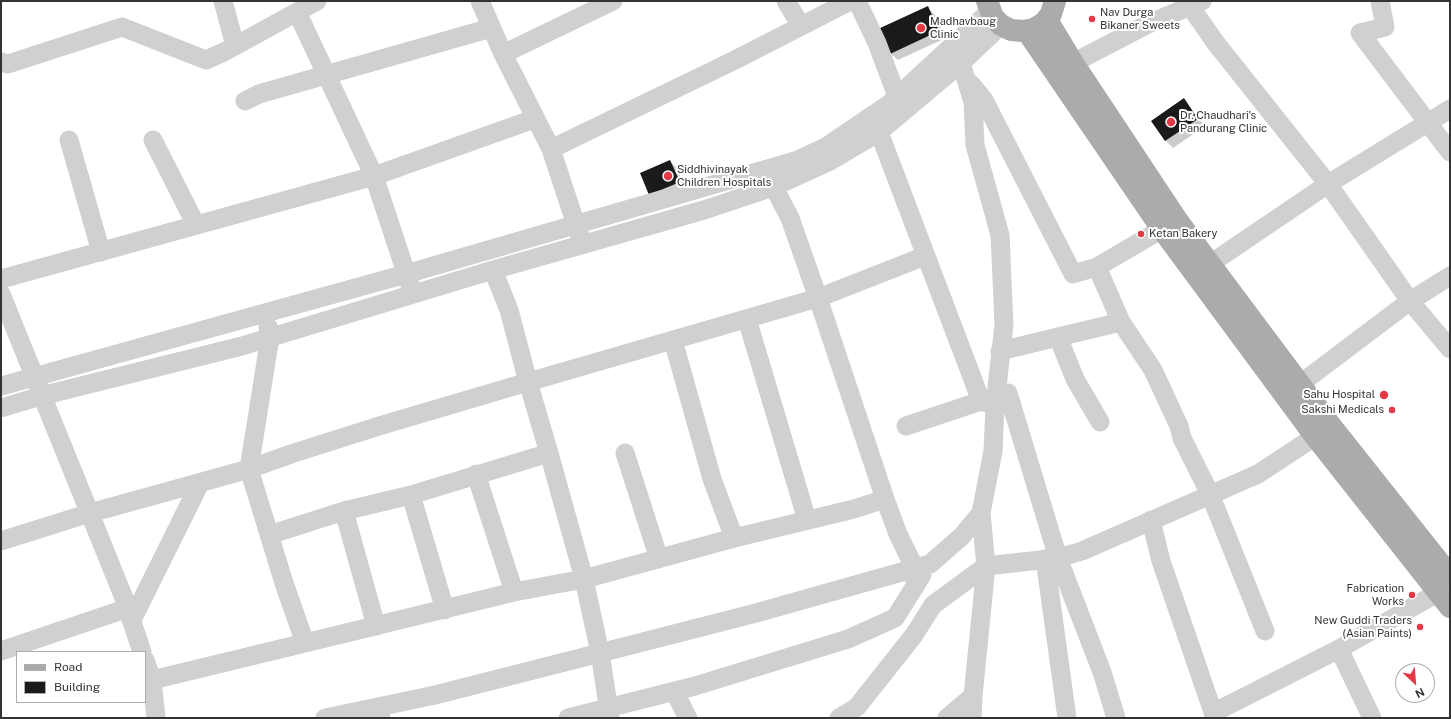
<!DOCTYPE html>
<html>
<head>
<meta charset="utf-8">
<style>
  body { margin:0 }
  #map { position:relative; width:1451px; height:719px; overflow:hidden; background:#fff; font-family:"Public Sans",sans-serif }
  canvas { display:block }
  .frame { position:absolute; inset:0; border:2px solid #333; pointer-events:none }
  .legend { position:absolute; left:16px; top:651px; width:130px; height:52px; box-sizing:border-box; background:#fff; border:1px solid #adadad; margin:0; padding:5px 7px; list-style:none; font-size:12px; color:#333 }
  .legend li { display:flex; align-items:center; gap:8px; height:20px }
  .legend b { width:20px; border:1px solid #adadad }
  .north { position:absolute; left:1395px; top:663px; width:40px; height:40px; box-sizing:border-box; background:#fff; border:1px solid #adadad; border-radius:50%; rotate:154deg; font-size:11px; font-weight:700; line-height:16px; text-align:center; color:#333 }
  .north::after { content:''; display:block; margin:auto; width:14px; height:18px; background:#e63946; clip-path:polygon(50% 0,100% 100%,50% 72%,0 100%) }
</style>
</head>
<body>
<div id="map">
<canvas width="1451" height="719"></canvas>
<div class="frame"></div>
<ul class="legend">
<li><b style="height:5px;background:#ababab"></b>Road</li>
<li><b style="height:11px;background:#1a1a1a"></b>Building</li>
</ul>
<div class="north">N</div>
</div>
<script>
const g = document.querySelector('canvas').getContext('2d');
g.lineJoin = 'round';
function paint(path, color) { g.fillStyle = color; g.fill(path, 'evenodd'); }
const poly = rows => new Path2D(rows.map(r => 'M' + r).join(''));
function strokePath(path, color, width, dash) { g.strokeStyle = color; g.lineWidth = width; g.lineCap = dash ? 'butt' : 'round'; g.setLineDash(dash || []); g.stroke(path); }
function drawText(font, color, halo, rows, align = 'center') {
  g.font = font + ' "Public Sans",sans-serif'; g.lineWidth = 4; g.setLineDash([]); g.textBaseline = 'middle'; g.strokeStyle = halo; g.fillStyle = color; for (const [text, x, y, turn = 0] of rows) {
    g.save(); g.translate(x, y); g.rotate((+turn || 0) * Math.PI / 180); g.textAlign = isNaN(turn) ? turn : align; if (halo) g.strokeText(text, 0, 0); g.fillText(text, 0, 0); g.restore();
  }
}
const shadow = poly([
  [927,7,935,15,946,38,898,60,890,53],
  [1184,100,1205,126,1173,148,1165,140],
  [670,161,677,168,686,190,650,195]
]);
const building = poly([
  [928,6,939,31,890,54,878,29],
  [1184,98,1198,119,1165,141,1151,121],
  [670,160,680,182,649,195,640,173]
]);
const minor = poly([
  [223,1,235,46],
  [317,1,297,12,374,176,410,285],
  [480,1,503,54,551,149,580,237],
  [786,1,801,26],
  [857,1,877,43,901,107],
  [1380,1,1385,27,1360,33,1450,152],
  [1190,6,1215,42,1328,184,1410,301,1450,349],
  [503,54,613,1],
  [1,62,8,64,122,27,206,60,224,52,297,12],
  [1073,63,1146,25,1202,1],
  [971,84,984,100,1073,274,1097,267,1162,229],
  [245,101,259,94,491,28],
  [879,132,981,401,995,405,1004,324,1000,235,975,145,973,102,961,63],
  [69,140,101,252],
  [153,140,196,225],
  [551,149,735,60,850,1],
  [768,176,790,218,818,298,885,499,898,534,915,569,915,585],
  [1210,264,1328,184,1450,109],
  [1097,267,1121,322,1153,370,1179,426,1182,438,1210,494,1265,631],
  [1,279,374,176,534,119],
  [1,294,124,598,142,652],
  [747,319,807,520],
  [268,327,270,337,249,469,284,583,305,643,514,592,584,579,734,538,854,509,885,499],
  [1058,337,1121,322],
  [673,340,712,479,734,538],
  [1000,351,1058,337,1075,379,1100,422],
  [1300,384,1410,301,1450,276],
  [1,386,406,274,798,160,824,148,889,104,990,11],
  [1008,393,1058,558,1082,551,1258,474,1328,428],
  [1,408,41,396,242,346,493,270,704,210,773,187,830,161,879,132,961,63,1001,25],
  [906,426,981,401],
  [549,453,584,579,600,653,756,613,930,564,962,536,981,513,993,451,995,405,1012,405],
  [625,453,659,559],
  [476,474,514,592],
  [411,495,445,610],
  [981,513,986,566,1058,558,1102,672,1116,718],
  [1151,520,1161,561,1215,718],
  [269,535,344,511],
  [1,541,90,513,249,469,291,454,379,426,528,382,509,310,493,270],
  [1045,559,1067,718],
  [132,620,200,483],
  [376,626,344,511,411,495,549,453,528,382,818,298,925,256],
  [1339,649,1372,718],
  [1,651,128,608],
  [145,660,152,680,305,643],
  [145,681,152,680,156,718],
  [674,691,688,718],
  [1213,713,1339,649,1439,592],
  [325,718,378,707],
  [381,718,378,707,435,695,600,653,610,718],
  [568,718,695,686,848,639,895,618,922,575],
  [839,718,857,707,914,635,933,605,986,566],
  [947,718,973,696,986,566],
  [972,718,973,696]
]);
const major = poly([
  [987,1,993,17,1001,25,1011,30,1023,31,1034,29,1044,23,1051,14,1055,1],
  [1047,20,1073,63,1177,220,1331,426,1450,576],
  [1027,31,1162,229,1315,436,1450,607]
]);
const markers = [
  [1092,19,4,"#e63946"],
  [921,28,5,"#e63946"],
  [1171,122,5,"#e63946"],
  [668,176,5,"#e63946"],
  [1141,234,4,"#e63946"],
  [1384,395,5,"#e63946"],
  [1392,410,4,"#e63946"],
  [1412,595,4,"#e63946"],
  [1420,627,4,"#e63946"]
];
const poiNames = [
  ["Nav Durga",1100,13],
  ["Bikaner Sweets",1100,26],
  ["Madhavbaug",930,22],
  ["Clinic",930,35],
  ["Dr. Chaudhari's",1180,116],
  ["Pandurang Clinic",1180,129],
  ["Siddhivinayak",677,170],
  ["Children Hospitals",677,183],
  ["Ketan Bakery",1149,234],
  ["Sahu Hospital",1375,395,"right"],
  ["Sakshi Medicals",1384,410,"right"],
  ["Fabrication",1404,589,"right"],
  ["Works",1404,602,"right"],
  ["New Guddi Traders",1412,621,"right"],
  ["(Asian Paints)",1412,634,"right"]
];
paint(shadow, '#0003');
paint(building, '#1a1a1a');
strokePath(minor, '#d0d0d0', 19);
strokePath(major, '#ababab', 22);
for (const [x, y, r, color] of markers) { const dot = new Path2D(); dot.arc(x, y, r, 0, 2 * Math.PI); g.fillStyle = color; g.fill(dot); strokePath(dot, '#fff', 1.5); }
drawText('11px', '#333', '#fff', poiNames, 'left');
</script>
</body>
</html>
